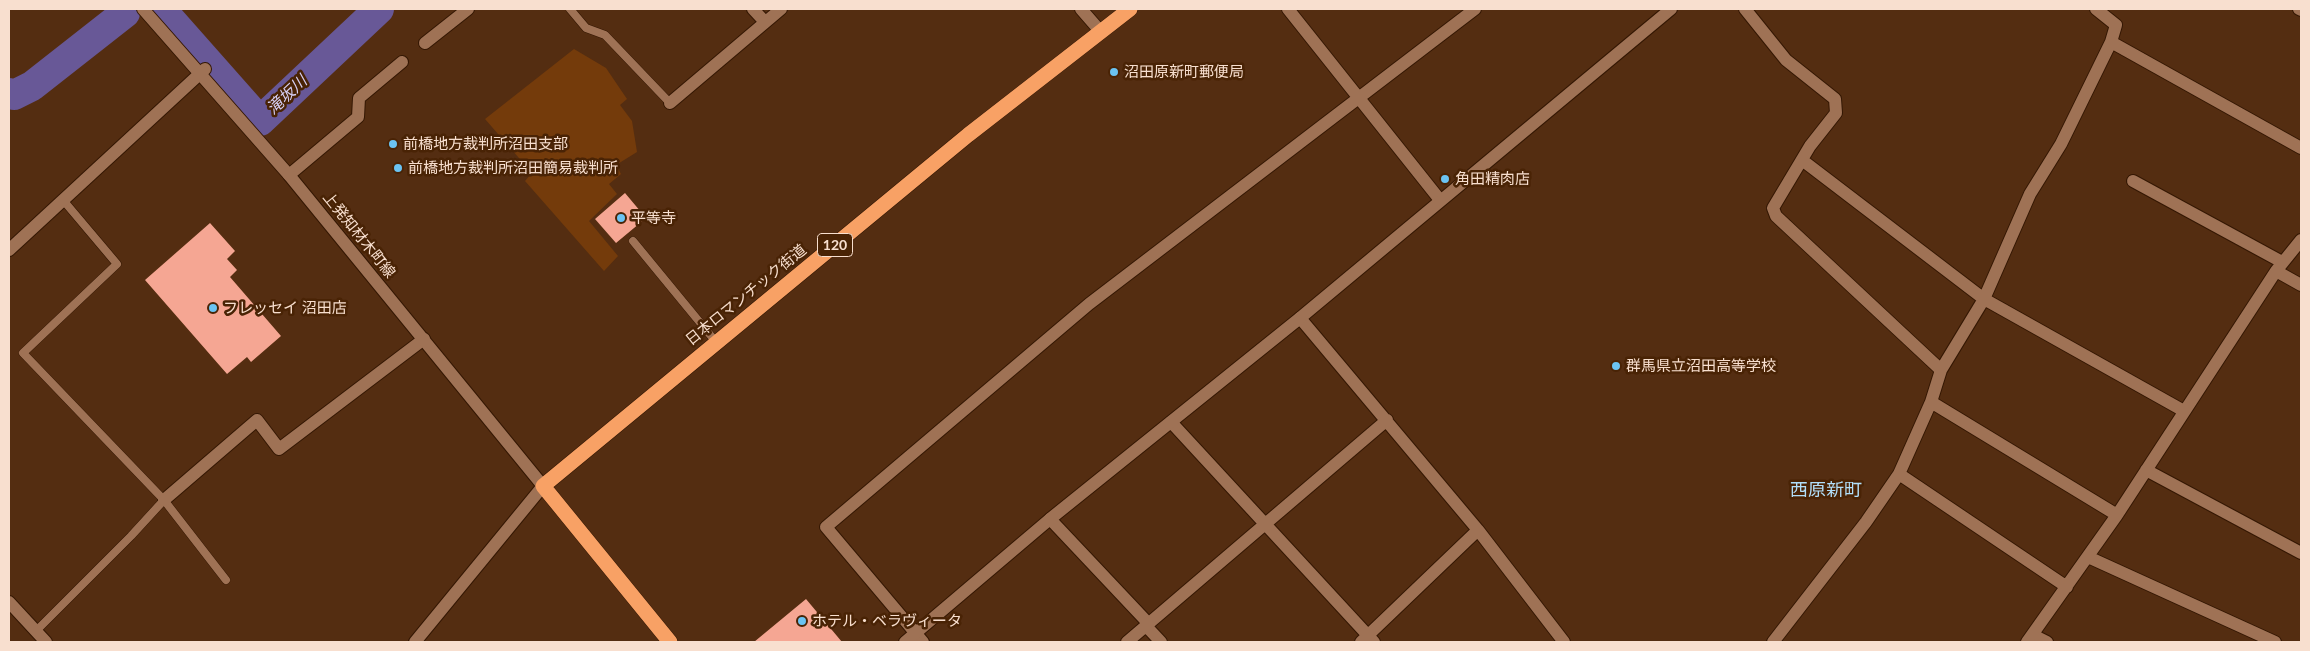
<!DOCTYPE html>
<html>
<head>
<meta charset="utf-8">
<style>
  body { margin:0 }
  #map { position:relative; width:2310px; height:651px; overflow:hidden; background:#542d11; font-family:Lato,sans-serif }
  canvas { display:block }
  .frame { position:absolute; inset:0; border:10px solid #f8dfcf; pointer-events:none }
</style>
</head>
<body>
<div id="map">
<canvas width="2310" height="651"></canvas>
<div class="frame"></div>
</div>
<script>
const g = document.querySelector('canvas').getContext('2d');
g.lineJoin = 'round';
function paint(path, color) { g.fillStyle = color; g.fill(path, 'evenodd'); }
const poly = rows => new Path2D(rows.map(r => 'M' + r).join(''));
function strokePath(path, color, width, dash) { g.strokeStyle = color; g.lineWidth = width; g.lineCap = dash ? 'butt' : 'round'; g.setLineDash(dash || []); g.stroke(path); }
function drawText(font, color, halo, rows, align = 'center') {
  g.font = font + ' Lato,"Noto Sans JP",sans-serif'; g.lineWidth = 5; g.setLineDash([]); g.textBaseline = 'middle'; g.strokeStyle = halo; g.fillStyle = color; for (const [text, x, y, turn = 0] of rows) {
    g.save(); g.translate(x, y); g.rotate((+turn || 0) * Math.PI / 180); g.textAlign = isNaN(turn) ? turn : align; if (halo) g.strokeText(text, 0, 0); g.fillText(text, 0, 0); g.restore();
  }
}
const green = poly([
  [574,49,606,68,627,99,620,105,632,121,637,152,616,165,621,174,609,184,617,194,589,221,618,256,604,271,525,181,532,173,485,119]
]);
const river = poly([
  [161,9,260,121,379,9],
  [9,93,14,95,32,86,125,13]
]);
const building = poly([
  [625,193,646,218,616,243,595,219],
  [210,223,235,251,227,259,237,270,230,277,281,336,251,362,247,357,227,374,145,280],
  [806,599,842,642,754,642]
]);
const lane = poly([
  [570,9,586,28,605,35,670,103],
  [63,200,117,264,23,353,164,500,226,580],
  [633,241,716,342],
  [36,631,131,536,164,500]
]);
const street = poly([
  [753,9,765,22],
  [1081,9,1101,32],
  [1288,9,1440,200],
  [1745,9,1786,60,1835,99,1836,113,1810,146,1773,208,1776,216,1941,370],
  [2299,9,2301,10],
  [2111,42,2301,148],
  [425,43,468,9],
  [670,103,781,9],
  [1802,160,1984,299,2184,411],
  [289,175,358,117,359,98,402,62],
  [2133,181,2282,262],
  [9,250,205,69],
  [2276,271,2301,285],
  [1300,318,1478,530,1564,642],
  [1931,402,2117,515],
  [1171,422,1374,642],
  [2146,470,2301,553],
  [1899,474,2067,587],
  [164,500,257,420,279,449,424,339],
  [1050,519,1149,624],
  [2088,557,2275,642],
  [1146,626,1161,642],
  [2033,635,2047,642],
  [923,642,826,527,1089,304,1475,9],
  [1127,642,1387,420],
  [1361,642,1478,530],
  [1773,642,1866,522,1899,474,1931,402,1941,370,1984,299,2030,194,2061,144,2111,42,2116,25,2096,9],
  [2027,642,2117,515,2276,271,2301,240]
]);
const secondary = poly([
  [143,9,289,175,543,486,415,642],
  [9,602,46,642],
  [905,642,1050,519,1300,318,1671,9]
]);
const highway = poly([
  [670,642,543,486,968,135,1130,9]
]);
const markers = [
  [1114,72,5,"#6bc3f2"],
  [393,144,5,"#6bc3f2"],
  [398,168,5,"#6bc3f2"],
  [1445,179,5,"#6bc3f2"],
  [621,218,5,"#6bc3f2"],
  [213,308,5,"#6bc3f2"],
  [1616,366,5,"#6bc3f2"],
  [802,621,5,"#6bc3f2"]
];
const shields = [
  [835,245,35]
];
const shieldNames = [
  ["120",835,245]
];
const poiNames = [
  ["沼田原新町郵便局",1124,72],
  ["前橋地方裁判所沼田支部",403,144],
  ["前橋地方裁判所沼田簡易裁判所",408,168],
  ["角田精肉店",1455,179],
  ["平等寺",631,218],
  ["フレッセイ 沼田店",223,308],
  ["群馬県立沼田高等学校",1626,366],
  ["ホテル・ベラヴィータ",812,621]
];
const streetNames = [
  ["上発知材木町線",359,235,51],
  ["日本ロマンチック街道",746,295,-39]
];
const waterNames = [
  ["滝坂川",287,95,-43]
];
const quarterNames = [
  ["西原新町",1826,490]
];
paint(green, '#743b0b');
strokePath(river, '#685897', 30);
paint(building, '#f5a693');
strokePath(lane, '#341703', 9);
strokePath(street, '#341703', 14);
strokePath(secondary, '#341703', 14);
strokePath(highway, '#341703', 16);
strokePath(lane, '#9f7255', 8);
strokePath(street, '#9f7255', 12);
strokePath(secondary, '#9f7255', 12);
strokePath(highway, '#f8a165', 15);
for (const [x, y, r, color] of markers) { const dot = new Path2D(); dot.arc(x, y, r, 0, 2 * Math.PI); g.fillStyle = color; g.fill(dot); strokePath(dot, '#492305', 2); }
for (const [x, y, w] of shields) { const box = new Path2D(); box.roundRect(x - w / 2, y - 11.5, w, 23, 4); g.fillStyle = '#492305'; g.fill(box); strokePath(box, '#f8dfcf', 1); }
drawText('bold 14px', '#f8dfcf', null, shieldNames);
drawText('15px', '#f8dfcf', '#492305', poiNames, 'left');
drawText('15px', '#f8dfcf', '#492305', streetNames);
drawText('italic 16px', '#d5cef3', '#492305', waterNames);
drawText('18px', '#b1def9', '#492305', quarterNames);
</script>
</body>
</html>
